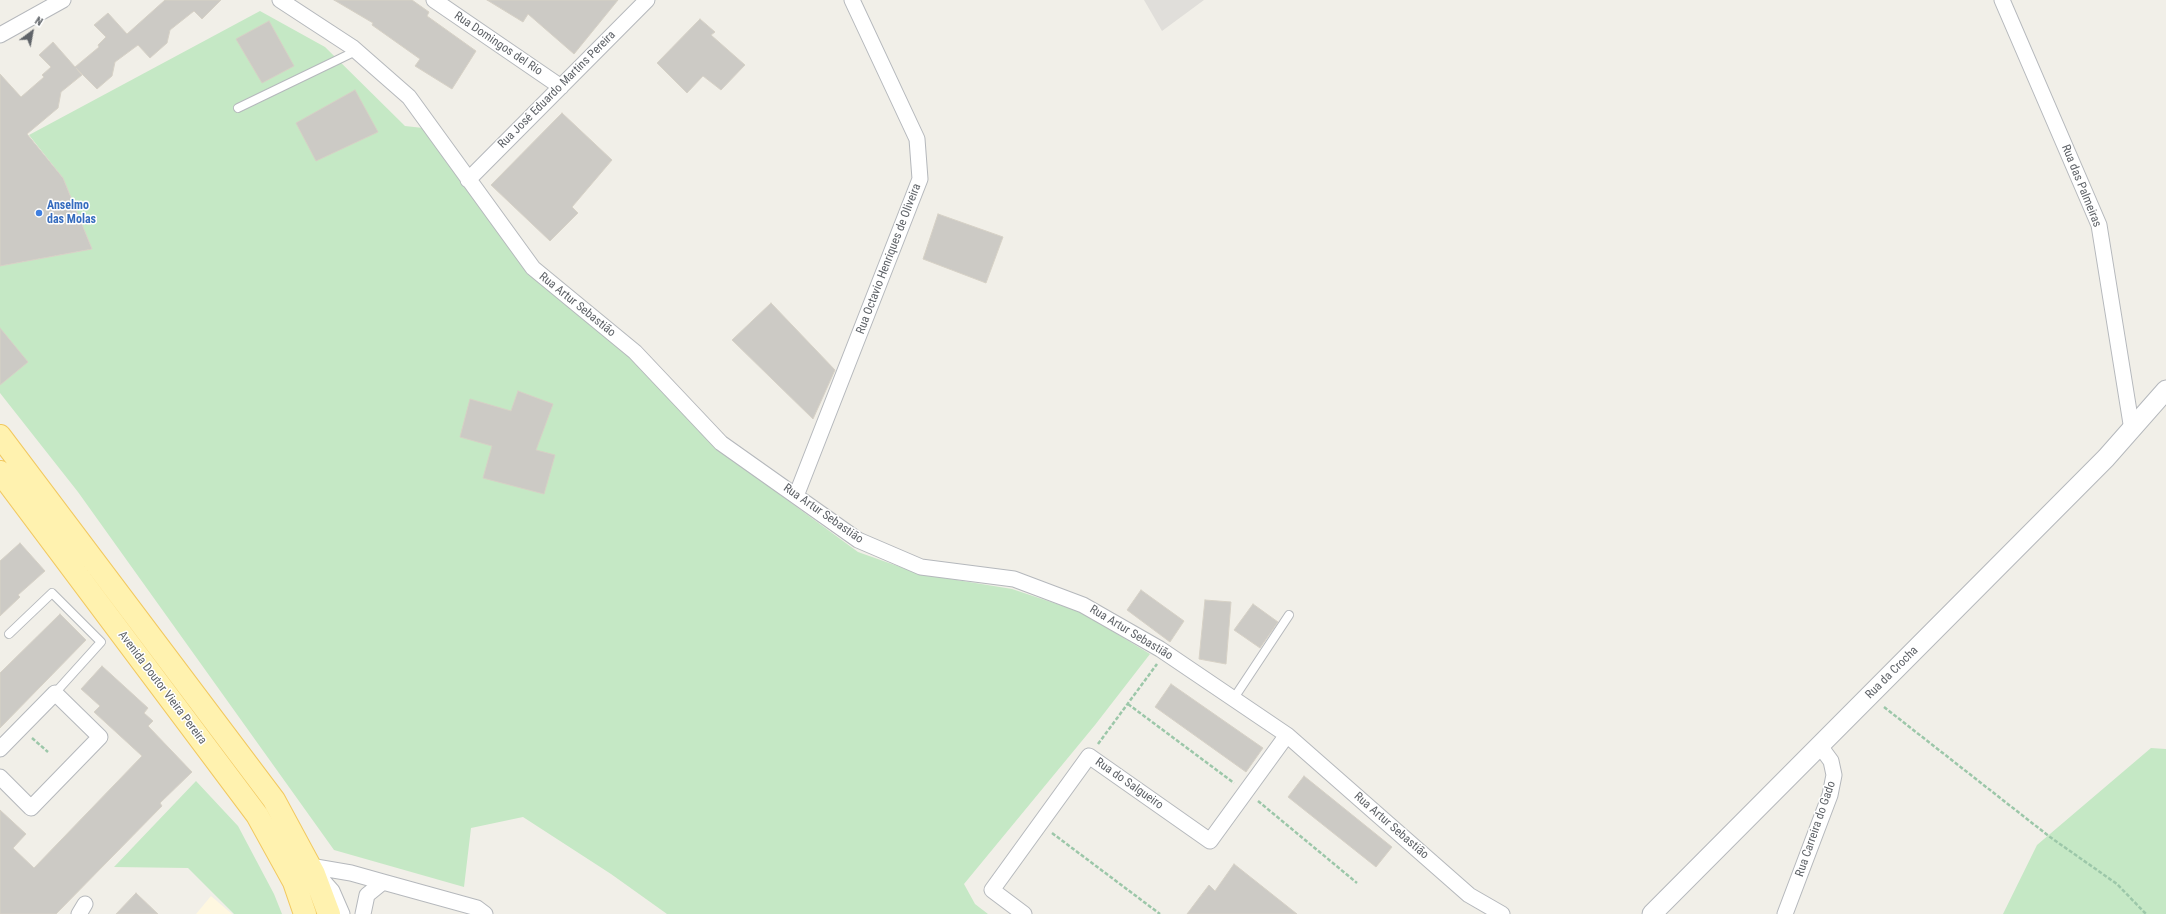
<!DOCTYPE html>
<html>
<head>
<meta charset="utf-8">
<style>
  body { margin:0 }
  #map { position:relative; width:2166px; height:914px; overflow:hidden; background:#f1efe8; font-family:"Roboto Condensed",sans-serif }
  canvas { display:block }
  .north { position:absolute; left:12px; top:12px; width:40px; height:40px; -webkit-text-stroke:3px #fff; paint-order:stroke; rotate:32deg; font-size:11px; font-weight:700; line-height:16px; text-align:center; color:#5f6368 }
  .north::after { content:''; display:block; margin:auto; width:14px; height:18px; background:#5f6368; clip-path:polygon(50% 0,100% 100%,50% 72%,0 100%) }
</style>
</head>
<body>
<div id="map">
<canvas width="2166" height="914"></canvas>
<div class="north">N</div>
</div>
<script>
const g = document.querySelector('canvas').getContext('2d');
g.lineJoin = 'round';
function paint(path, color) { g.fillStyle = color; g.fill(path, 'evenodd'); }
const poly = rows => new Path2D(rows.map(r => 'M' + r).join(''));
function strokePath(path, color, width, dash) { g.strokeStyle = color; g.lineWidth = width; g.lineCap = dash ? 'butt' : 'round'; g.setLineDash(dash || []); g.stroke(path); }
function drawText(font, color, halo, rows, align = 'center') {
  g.font = font + ' "Roboto Condensed",sans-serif'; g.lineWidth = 3; g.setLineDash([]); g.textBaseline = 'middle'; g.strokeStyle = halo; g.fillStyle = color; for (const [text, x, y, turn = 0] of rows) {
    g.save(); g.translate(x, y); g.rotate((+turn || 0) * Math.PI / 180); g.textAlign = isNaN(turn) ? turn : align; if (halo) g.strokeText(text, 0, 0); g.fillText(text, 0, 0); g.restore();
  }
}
const commercial = poly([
  [211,896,232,914,196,914]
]);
const industrial = poly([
  [1144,0,1204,0,1162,31]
]);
const green = poly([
  [260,11,325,47,405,126,423,128,530,274,629,357,715,447,858,552,920,574,1012,589,1081,612,1150,654,1095,725,964,884,975,904,988,914,667,914,611,874,523,817,471,828,464,887,334,850,78,492,0,393,0,266,92,249,63,178,29,135],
  [2151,748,2166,749,2166,914,2003,914,2037,845],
  [196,781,238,826,274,894,282,914,234,914,188,868,114,867]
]);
const building = poly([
  [165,0,221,0,202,19,194,11,170,30,167,43,150,58,138,45,115,62,112,76,97,89,76,68,82,75,61,92,58,108,27,134,63,178,92,249,0,266,0,74,21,97,44,77,42,75,51,67,39,55,53,42,75,67,99,47,98,45,106,37,94,25,108,13,127,34,165,0],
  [334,0,412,0,429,12,427,16,476,51,452,89,415,66,420,59,372,25,373,23,334,0],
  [487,0,618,0,574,54,528,14,523,22,487,0],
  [700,19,715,32,711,35,745,65,721,90,703,76,687,93,657,63,700,19],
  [269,21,294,66,262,83,236,39,269,21],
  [355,90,378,132,316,161,296,123,355,90],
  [562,113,612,160,572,207,578,213,550,241,491,185,562,113],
  [938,214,1003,237,986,283,923,259,938,214],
  [771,303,835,370,813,419,732,340,771,303],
  [0,328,28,362,0,385,0,328],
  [518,391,553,404,536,450,555,455,544,494,483,478,492,446,460,437,470,399,511,411,518,391],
  [20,543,45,571,18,595,20,597,0,616,0,561,20,543],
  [1141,590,1184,621,1170,642,1127,610,1141,590],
  [1205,600,1231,602,1226,664,1199,659,1205,600],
  [1253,604,1278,622,1260,648,1234,630,1253,604],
  [60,614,86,640,0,728,0,673,60,614],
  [102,666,148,708,144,713,153,721,148,726,192,772,160,803,162,806,56,914,0,914,0,810,26,834,13,848,34,868,142,756,94,712,100,706,81,689,102,666],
  [1171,684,1263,748,1246,772,1155,707,1171,684],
  [1304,776,1392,847,1376,867,1288,797,1304,776],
  [1234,864,1297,914,1187,914,1209,885,1215,891,1234,864],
  [136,893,158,914,116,914,136,893]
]);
const path = poly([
  [1128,704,1234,783],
  [1884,707,2050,837,2117,884,2146,914],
  [32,738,48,752],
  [1098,744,1157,664],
  [1258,801,1357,883],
  [1052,833,1160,914]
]);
const service = poly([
  [238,108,356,51],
  [9,634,52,593,101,642,55,693],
  [1234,698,1289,615]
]);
const minor = poly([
  [280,0,352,47,409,97,533,268,635,352,721,443,858,540,921,567,1014,579,1083,605,1160,649,1287,735,1469,895,1502,914],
  [434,0,561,87],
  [2002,0,2099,225,2132,430],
  [0,35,63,0],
  [468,180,647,0],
  [796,496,920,179,917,139,852,0],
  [0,749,55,693,100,737,31,808,0,777],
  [310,866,351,873,383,882,477,908,485,914],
  [324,882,332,891,342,914],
  [79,914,85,904],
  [363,914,367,895,383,882],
  [1024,914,992,890,1089,756,1210,841,1287,735],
  [1785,914,1830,795,1834,775,1831,761,1820,746]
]);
const tertiary = poly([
  [1652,914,2106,458,2166,390]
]);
const primary = poly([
  [0,436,274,800,314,874,329,914],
  [0,472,257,815,294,882,305,914]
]);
const markers = [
  [39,213,4,"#3f7fe0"]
];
const streetNames = [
  ["Rua Domingos del Rio",498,44,34],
  ["Rua José Eduardo Martins Pereira",557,90,-45],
  ["Rua das Palmeiras",2081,186,68],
  ["Rua Octavio Henriques de Oliveira",889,259,-69],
  ["Rua Artur Sebastião",577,305,39],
  ["Rua Artur Sebastião",823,514,35],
  ["Rua Artur Sebastião",1131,633,31],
  ["Rua da Crocha",1892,673,-45],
  ["Avenida Doutor Vieira Pereira",162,688,53],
  ["Rua do Salgueiro",1129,784,35],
  ["Rua Artur Sebastião",1391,826,41],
  ["Rua Carreira do Gado",1816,829,-71]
];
const shopNames = [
  ["Anselmo",47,206],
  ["das Molas",47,220]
];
paint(commercial, '#fef7e0');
paint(industrial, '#e0deda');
paint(green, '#c5e8c5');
paint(building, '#cccac5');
strokePath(building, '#d6d1c6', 1);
strokePath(service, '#b5b8bc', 10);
strokePath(minor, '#b5b8bc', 17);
strokePath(tertiary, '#b5b8bc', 21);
strokePath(primary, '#f2c960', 24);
strokePath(path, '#9cc7a9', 2.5, [4, 2]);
strokePath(service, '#fff', 8);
strokePath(minor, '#fff', 15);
strokePath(tertiary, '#fff', 19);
strokePath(primary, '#fff2af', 22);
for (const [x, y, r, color] of markers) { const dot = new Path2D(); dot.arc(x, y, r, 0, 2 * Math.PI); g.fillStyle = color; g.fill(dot); strokePath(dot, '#fff', 1.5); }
drawText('12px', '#5f6368', '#fff', streetNames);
drawText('bold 12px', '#366cbe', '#fff', shopNames, 'left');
</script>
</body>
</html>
